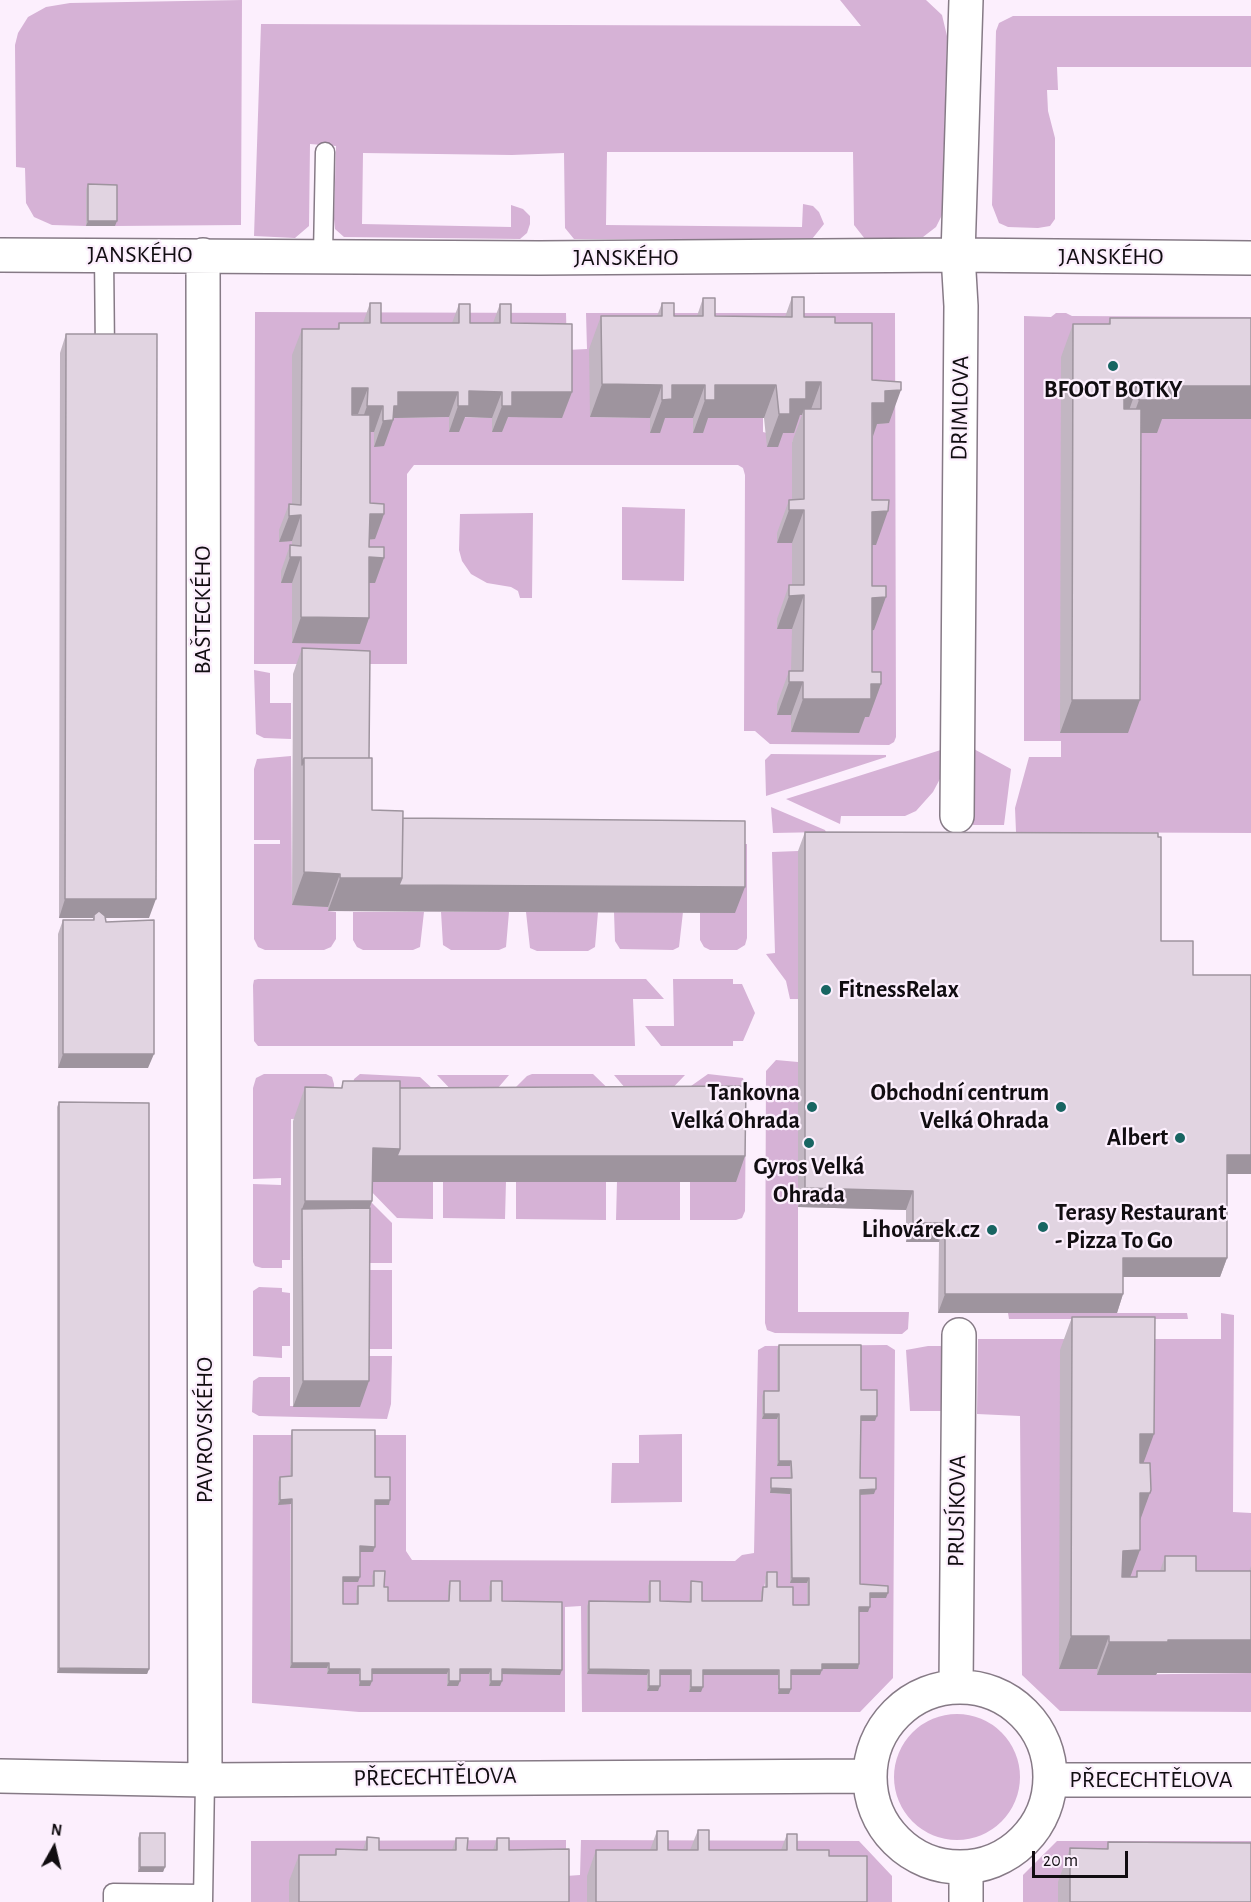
<!DOCTYPE html>
<html>
<head>
<meta charset="utf-8">
<style>
  body { margin:0 }
  #map { position:relative; width:1251px; height:1902px; overflow:hidden; background:#fceffd; font-family:"Alegreya Sans",sans-serif }
  canvas { display:block }
  .north { position:absolute; left:24px; top:1818px; width:60px; height:60px; -webkit-text-stroke:4px #fceffd; paint-order:stroke; rotate:8deg; font-size:16px; font-weight:700; line-height:24px; text-align:center; color:#110d11 }
  .north::after { content:''; display:block; margin:auto; width:21px; height:27px; background:#110d11; clip-path:polygon(50% 0,100% 100%,50% 72%,0 100%) }
  .scale { position:absolute; left:1032px; top:1851px; width:96px; height:27px; box-sizing:border-box; border:3px solid #110d11; border-top:0; padding-left:8px; font-size:18px; line-height:21px; white-space:nowrap; color:#110d11; -webkit-text-stroke:4px #fceffd; paint-order:stroke }
</style>
</head>
<body>
<div id="map">
<canvas width="1251" height="1902"></canvas>
<div class="north">N</div>
<div class="scale">20 m</div>
</div>
<script>
const g = document.querySelector('canvas').getContext('2d');
g.lineJoin = 'round';
function paint(path, color) { g.fillStyle = color; g.fill(path, 'evenodd'); }
const poly = rows => new Path2D(rows.map(r => 'M' + r).join(''));
function strokePath(path, color, width, dash) { g.strokeStyle = color; g.lineWidth = width; g.lineCap = dash ? 'butt' : 'round'; g.setLineDash(dash || []); g.stroke(path); }
function drawText(font, color, halo, rows, align = 'center') {
  g.font = font + ' "Alegreya Sans",sans-serif'; g.lineWidth = 4.5; g.setLineDash([]); g.textBaseline = 'middle'; g.strokeStyle = halo; g.fillStyle = color; for (const [text, x, y, turn = 0] of rows) {
    g.save(); g.translate(x, y); g.rotate((+turn || 0) * Math.PI / 180); g.textAlign = isNaN(turn) ? turn : align; if (halo) g.strokeText(text, 0, 0); g.fillText(text, 0, 0); g.restore();
  }
}
const green = poly([
  [242,0,241,225,115,226,115,190,86,190,86,226,52,225,34,217,26,203,25,168,16,167,15,45,18,33,28,17,46,7,70,3],
  [840,0,926,0,942,15,947,36,942,215,936,227,923,237,865,239,854,225,853,152,607,152,606,225,802,227,803,204,813,206,819,212,824,224,812,239,574,239,565,228,564,153,512,155,363,153,362,224,511,227,511,205,523,209,530,216,530,224,527,233,520,239,344,237,335,229,334,219,336,146,310,144,309,226,295,238,254,236,261,24,861,26],
  [1013,16,1251,16,1251,67,1057,67,1058,90,1047,90,1048,111,1055,138,1055,219,1050,226,1038,228,1008,227,999,223,992,205,996,31,999,23],
  [255,312,566,313,567,350,587,349,586,313,895,313,896,737,894,742,889,745,770,744,755,731,744,731,745,475,743,468,738,465,414,465,407,474,407,664,254,664],
  [371,349,503,417,502,432,492,432,492,418,459,417,449,432,449,417,389,418,374,447,374,432,358,414,343,414,292,643,292,582,281,582,281,571,292,572,292,541,279,541,292,530],
  [872,413,860,533,859,732,792,732,792,629,777,629,792,618,792,543,777,543,777,533,792,533,792,442,809,415,794,415,778,433,767,433,763,432,763,418,703,418,703,433,693,433,693,418,660,418,659,432,650,433,650,418,590,417],
  [1056,313,1066,313,1072,316,1251,317,1251,351,1098,351,1060,732,1128,733,1129,443,1157,419,1251,419,1251,833,1016,832,1015,808,1029,757,1061,757,1061,741,1024,741,1024,316,1051,317],
  [622,507,685,509,684,581,622,580],
  [533,513,532,598,520,598,518,591,511,587,487,583,471,574,462,561,459,550,460,514],
  [254,670,270,673,270,703,291,703,291,739,264,738,256,734],
  [947,748,942,775,933,792,916,811,905,816,841,816,840,824,786,799],
  [972,748,1011,769,1004,825,973,825],
  [771,754,886,755,886,757,766,796,765,760],
  [291,756,292,905,328,906,328,911,336,912,336,939,331,947,324,950,265,950,258,947,254,939,254,844,280,844,280,840,254,840,254,769,257,759],
  [771,807,825,830,826,832,773,833],
  [736,844,747,844,747,938,745,945,737,950,710,950,704,947,700,940,700,912],
  [798,851,798,999,790,999,786,981,766,954,775,953,772,852],
  [353,912,424,912,420,947,413,950,363,950,357,947,353,940],
  [441,912,509,912,506,947,499,950,451,950,443,945],
  [526,912,598,912,595,947,588,951,537,951,530,948],
  [614,912,683,912,679,947,673,950,620,949,615,941],
  [258,979,646,979,664,999,633,999,635,1046,258,1046,254,1041,253,985,254,980],
  [673,979,733,979,733,984,742,984,755,1013,743,1041,733,1041,733,1046,661,1046,645,1026,674,1026],
  [776,1060,798,1062,798,1312,909,1312,908,1329,902,1334,775,1333,767,1330,765,1323,766,1071],
  [264,1074,326,1074,332,1077,334,1084,335,1112,329,1118,291,1119,290,1260,282,1260,282,1268,262,1268,255,1266,253,1262,253,1184,281,1185,281,1178,253,1179,253,1088,256,1078],
  [360,1074,420,1077,448,1103,352,1089,354,1079],
  [532,1074,593,1074,624,1104,500,1103,527,1076],
  [708,1074,743,1078,746,1090,745,1211,742,1218,736,1220,690,1220,690,1181,673,1104,691,1086],
  [437,1075,509,1075,492,1095,456,1095],
  [614,1075,685,1075,665,1096,632,1096],
  [367,1180,433,1181,433,1219,397,1218,367,1187],
  [443,1181,506,1181,505,1219,443,1218],
  [516,1181,606,1181,606,1220,516,1219],
  [617,1181,680,1181,680,1220,616,1220],
  [359,1190,392,1223,392,1263,358,1263],
  [358,1270,392,1270,392,1349,358,1349],
  [259,1287,282,1288,282,1292,290,1293,290,1346,282,1346,282,1358,253,1356,253,1291],
  [1008,1313,1187,1313,1188,1319,1009,1319],
  [1221,1313,1234,1315,1233,1512,1251,1513,1251,1590,1097,1669,1097,1675,1251,1673,1251,1712,1060,1711,1022,1675,1020,1416,977,1414,978,1339,1221,1339],
  [887,1345,895,1350,893,1678,860,1712,582,1712,581,1606,565,1607,565,1712,359,1712,252,1703,253,1435,291,1435,290,1668,327,1668,359,1674,359,1686,370,1686,370,1674,447,1674,447,1686,458,1674,489,1674,500,1686,489,1606,387,1606,372,1592,356,1609,341,1609,341,1582,359,1552,373,1505,389,1505,373,1482,373,1435,406,1435,406,1551,412,1560,735,1561,742,1555,754,1553,758,1350,765,1346],
  [777,1396,858,1483,858,1589,886,1598,868,1598,820,1669,820,1675,789,1675,789,1694,778,1694,778,1675,701,1675,701,1692,690,1692,690,1675,658,1675,658,1691,647,1691,648,1607,761,1606,766,1577,792,1610,807,1610,807,1583,790,1583,790,1494,770,1493,790,1483,790,1466,777,1419,762,1419],
  [928,1346,944,1346,944,1411,910,1411,906,1350],
  [358,1356,392,1356,391,1404,387,1419,259,1416,252,1412,253,1381,259,1377,290,1377,290,1406,358,1406],
  [682,1434,682,1502,611,1503,612,1463,639,1463,639,1435],
  '894 1777a63 63 0 1 1 126 0a63 63 0 1 1-126 0Z',
  [566,1840,566,1876,580,1875,581,1840,859,1841,892,1876,892,1902,560,1902,289,1881,289,1902,251,1902,251,1841],
  [1057,1841,1251,1841,1251,1876,1059,1882,1058,1902,1023,1902,1023,1875]
]);
const lane = poly([
  [104,255,105,353],
  [323,255,325,152],
  [113,1902,113,1893,203,1894],
  [203,1902,205,1780]
]);
const street = poly([
  [0,255,539,258,958,255,1251,258],
  [203,255,205,1780],
  [957,816,961,306,958,255,966,0],
  [956,1687,959,1335],
  '870 1777a90 90 0 1 1 180 0a90 90 0 1 1-180 0Z',
  [0,1776,205,1780,869,1776],
  [1051,1780,1251,1780],
  [966,1902,966,1868]
]);
const wall = poly([
  [88,184,115,226,86,226,86,189],
  [792,297,804,317,835,323,872,380,889,423,877,424,873,436,872,500,876,545,872,545,872,586,874,630,872,631,872,672,881,684,869,717,865,717,859,733,791,732,791,715,777,715,777,704,789,671,791,671,792,629,777,629,777,619,789,585,792,585,792,543,777,543,777,533,789,500,792,500,792,442,802,415,800,415,794,433,783,433,778,447,767,447,764,418,708,418,703,433,693,433,693,418,665,418,660,433,650,433,650,418,590,417,589,349,601,316,657,316,662,303,674,316,697,316,703,298,715,316,785,317],
  [370,303,381,323,452,323,459,304,470,323,493,323,500,304,511,323,572,392,562,418,508,417,502,432,492,432,492,418,465,417,459,432,449,432,449,417,394,418,384,446,374,447,374,432,370,432,370,503,384,514,375,539,369,540,369,547,384,558,375,583,369,583,369,618,360,644,292,643,292,583,281,583,281,571,290,545,292,545,292,541,279,542,279,530,289,504,292,504,292,355,302,329,337,329,339,323,363,323],
  [1110,318,1251,318,1251,419,1162,419,1157,433,1141,433,1128,733,1060,733,1061,357,1073,324,1108,324],
  [66,334,149,918,105,918,106,922,148,1068,58,1068,58,934,63,920,93,920,93,918,59,918,60,353],
  [302,648,369,758,372,810,403,818,735,913,328,911,328,907,292,905,293,674],
  [805,832,1161,941,1193,975,1251,975,1251,1174,1227,1174,1227,1258,1220,1277,1123,1277,1123,1294,1117,1313,938,1313,939,1242,906,1242,906,1210,798,1207,798,851],
  [343,1081,400,1088,745,1156,736,1182,372,1182,372,1201,370,1208,360,1407,293,1407,293,1121,305,1087,341,1088],
  [59,1102,149,1669,147,1674,57,1673,57,1107],
  [1072,1317,1144,1463,1140,1520,1140,1550,1130,1577,1135,1577,1137,1571,1160,1571,1165,1556,1196,1571,1249,1571,1251,1566,1251,1673,1157,1673,1156,1675,1097,1675,1097,1669,1059,1669,1060,1350],
  [779,1345,861,1390,875,1421,861,1421,860,1478,874,1494,860,1495,860,1584,886,1598,870,1598,868,1612,859,1612,859,1664,858,1669,822,1669,820,1675,791,1675,791,1689,789,1694,778,1694,778,1675,703,1675,703,1687,701,1692,689,1692,690,1675,660,1675,660,1686,658,1691,647,1691,647,1675,587,1674,587,1606,589,1601,648,1602,648,1586,650,1581,660,1601,689,1602,690,1586,691,1581,702,1601,761,1601,761,1592,763,1587,765,1587,765,1577,767,1572,777,1587,793,1605,807,1605,807,1583,790,1583,790,1494,770,1493,770,1483,771,1478,790,1478,790,1466,777,1466,777,1419,762,1419,762,1396,764,1391,777,1391,777,1350],
  [292,1430,375,1477,389,1505,375,1505,375,1547,373,1552,360,1552,358,1582,343,1582,343,1604,356,1604,356,1591,358,1586,372,1586,372,1576,374,1571,384,1587,388,1601,448,1601,448,1586,450,1581,460,1601,489,1601,489,1587,491,1581,502,1601,560,1675,502,1674,502,1681,500,1686,489,1686,489,1674,460,1674,458,1686,447,1686,447,1674,372,1674,372,1681,370,1686,359,1686,359,1674,327,1674,327,1668,290,1668,291,1504,278,1505,278,1482,280,1477,290,1476,291,1435],
  [698,1830,709,1850,781,1850,787,1834,797,1850,829,1856,867,1902,587,1902,587,1876,596,1850,650,1850,657,1831,668,1850,690,1850],
  [140,1833,165,1867,163,1872,138,1872,138,1838],
  [367,1837,379,1850,452,1850,456,1838,467,1850,493,1850,497,1838,509,1850,569,1902,289,1902,289,1881,299,1855,334,1855,336,1849,363,1850],
  [1108,1842,1251,1902,1058,1902,1058,1882,1070,1848,1106,1849]
]);
const shadedWall = poly([
  [88,221,117,221,115,226,86,226],
  [806,382,821,382,809,415,804,409,802,415,800,415,794,433,783,433,778,447,767,447,779,414,790,399],
  [1124,382,1139,382,1127,416,1112,416],
  [602,384,662,385,650,418,590,417],
  [672,385,705,385,693,418,665,418,660,433,650,433,662,400],
  [715,385,776,385,764,418,708,418,703,433,693,433,705,400],
  [1169,386,1251,386,1251,419,1162,419,1157,433,1127,433,1139,400],
  [352,388,368,388,358,414,343,414],
  [901,390,889,423,877,424,873,436,872,403,885,391],
  [469,391,502,392,492,418,465,417,459,432,449,432,458,406],
  [398,392,458,392,449,417,394,418,384,446,374,447,383,421],
  [512,392,572,392,562,418,508,417,502,432,492,432,502,406],
  [367,406,383,406,374,432,358,432],
  [789,510,804,510,792,543,777,543],
  [888,511,876,545,860,545,872,512],
  [370,514,384,514,375,539,360,540],
  [301,515,292,541,279,542,289,516],
  [290,557,301,557,292,583,281,583],
  [369,557,384,558,375,583,360,583],
  [804,595,792,629,777,629,789,596],
  [886,597,874,630,860,631,872,598],
  [301,617,369,618,360,644,292,643],
  [789,682,803,682,791,715,777,715],
  [871,684,881,684,869,717,865,717,859,733,791,732,803,699],
  [1072,700,1140,700,1128,733,1060,733],
  [304,872,340,874,328,907,292,905],
  [340,878,402,878,745,887,735,913,328,911],
  [65,899,156,899,149,918,94,918,94,915,93,918,59,918],
  [63,1054,154,1054,148,1068,58,1068],
  [373,1148,400,1149,745,1156,736,1182,360,1182],
  [1227,1155,1251,1155,1251,1174,1220,1174],
  [805,1188,913,1191,906,1210,798,1207],
  [305,1201,372,1201,360,1234,302,1209],
  [913,1223,945,1223,939,1242,906,1242],
  [1123,1258,1227,1258,1220,1277,1116,1277],
  [945,1294,1123,1294,1117,1313,938,1313],
  [303,1381,369,1381,360,1407,293,1407],
  [764,1414,779,1414,777,1419,762,1419],
  [861,1416,877,1416,875,1421,859,1421],
  [1140,1434,1154,1434,1142,1467,1128,1467],
  [779,1461,791,1461,790,1466,777,1466],
  [771,1488,791,1489,790,1494,770,1493],
  [876,1489,874,1494,858,1495,860,1490],
  [1140,1493,1150,1493,1138,1526],
  [292,1499,291,1504,278,1505,280,1500],
  [375,1500,390,1500,389,1505,373,1505],
  [360,1546,375,1547,373,1552,359,1552],
  [1140,1550,1128,1583,1111,1584,1123,1551],
  [343,1577,360,1577,358,1582,341,1582],
  [792,1578,809,1578,807,1583,790,1583],
  [870,1593,888,1593,886,1598,868,1598],
  [859,1607,870,1607,868,1612,858,1612],
  [1071,1636,1109,1636,1097,1669,1059,1669],
  [1168,1640,1251,1640,1251,1673,1157,1673,1156,1675,1097,1675,1109,1642],
  [292,1663,329,1663,327,1668,290,1668],
  [822,1664,859,1664,858,1669,820,1669],
  [59,1668,149,1669,147,1674,57,1673],
  [329,1669,360,1669,359,1674,327,1674],
  [372,1669,449,1669,447,1674,370,1674],
  [460,1669,491,1669,489,1674,458,1674],
  [502,1669,562,1670,560,1675,501,1674],
  [589,1669,649,1670,647,1675,587,1674],
  [660,1670,691,1670,690,1675,658,1675],
  [703,1670,779,1670,778,1675,701,1675],
  [791,1670,822,1670,820,1675,789,1675],
  [360,1681,372,1681,370,1686,359,1686],
  [449,1681,460,1681,458,1686,447,1686],
  [491,1681,502,1681,500,1686,489,1686],
  [649,1686,660,1686,658,1691,647,1691],
  [691,1687,703,1687,701,1692,689,1692],
  [779,1689,791,1689,789,1694,778,1694],
  [140,1867,165,1867,163,1872,138,1872]
]);
const building = poly([
  [88,184,117,185,117,221,88,221,88,184],
  [792,297,804,297,804,317,835,317,835,323,872,323,872,380,901,382,901,390,885,391,885,403,872,403,872,500,889,500,888,511,872,512,872,586,886,586,886,597,872,598,872,672,881,672,881,684,871,684,871,699,803,699,803,682,789,682,789,671,803,671,804,595,789,596,789,585,804,585,804,510,789,510,789,500,804,499,804,409,821,409,821,382,806,382,806,399,790,399,790,414,779,414,776,385,715,385,715,400,705,400,705,385,672,385,672,399,662,400,662,385,602,384,601,316,662,316,662,303,674,303,674,316,703,316,703,298,715,298,715,316,792,317,792,297],
  [370,303,381,303,381,323,459,323,459,304,470,304,470,323,500,323,500,304,511,304,511,323,572,324,572,392,512,392,512,406,502,406,502,392,469,391,469,406,458,406,458,392,398,392,398,406,394,406,393,420,383,421,383,406,367,406,368,388,352,388,352,415,370,415,370,503,384,504,384,514,370,514,369,547,384,547,384,558,369,557,369,618,301,617,301,557,290,557,290,545,301,546,301,515,289,516,289,504,301,505,302,329,339,329,339,323,370,323,370,303],
  [1110,318,1251,318,1251,386,1169,386,1169,400,1139,400,1139,382,1124,382,1124,409,1141,409,1140,700,1072,700,1073,324,1110,324,1110,318],
  [66,334,157,334,156,899,65,899,66,334],
  [302,648,370,651,369,758,304,758,302,765,302,648],
  [304,758,372,758,372,810,403,811,402,878,340,878,340,874,304,872,304,758],
  [403,818,745,821,745,887,399,885,402,878,403,818],
  [805,832,1158,833,1158,837,1161,837,1161,941,1193,941,1193,975,1251,975,1251,1155,1227,1155,1227,1258,1123,1258,1123,1294,945,1294,945,1223,913,1223,913,1191,805,1188,805,832],
  [99,911,105,916,106,922,154,920,154,1054,63,1054,63,920,94,920,94,915,99,911],
  [343,1081,400,1081,400,1149,373,1148,372,1201,305,1201,305,1087,342,1088,343,1081],
  [746,1086,745,1156,397,1156,400,1149,400,1088,746,1086],
  [59,1102,149,1103,149,1669,59,1668,59,1102],
  [370,1208,369,1381,303,1381,302,1209,370,1208],
  [1072,1317,1155,1317,1154,1434,1140,1434,1140,1463,1150,1463,1151,1490,1150,1493,1140,1493,1140,1550,1123,1551,1122,1577,1137,1577,1137,1571,1165,1571,1165,1556,1196,1556,1196,1571,1251,1571,1251,1640,1168,1640,1168,1642,1109,1642,1109,1636,1071,1636,1072,1317],
  [779,1345,861,1345,861,1390,877,1390,877,1416,861,1416,860,1478,876,1478,876,1489,860,1490,860,1584,888,1586,888,1593,870,1593,870,1607,859,1607,859,1664,822,1664,822,1670,791,1670,791,1689,779,1689,779,1670,703,1670,703,1687,691,1687,691,1670,660,1670,660,1686,649,1686,649,1670,589,1669,589,1601,650,1602,650,1581,660,1581,660,1601,691,1602,691,1581,702,1582,702,1601,762,1601,763,1587,767,1587,767,1572,777,1572,777,1587,793,1587,793,1605,809,1605,809,1578,792,1578,791,1489,771,1488,771,1478,792,1478,791,1461,779,1461,779,1414,764,1414,764,1391,779,1391,779,1345],
  [292,1430,375,1430,375,1477,390,1477,390,1500,375,1500,375,1547,360,1546,360,1577,343,1577,343,1604,358,1604,358,1586,374,1586,374,1571,385,1571,384,1587,388,1587,388,1601,449,1601,450,1581,460,1581,460,1601,491,1601,491,1581,502,1581,502,1601,562,1602,562,1670,502,1669,502,1681,491,1681,491,1669,460,1669,460,1681,449,1681,449,1669,372,1669,372,1681,360,1681,360,1669,329,1669,329,1663,292,1663,292,1499,280,1500,280,1477,292,1476,292,1430],
  [698,1830,709,1830,709,1850,787,1850,787,1834,797,1834,797,1850,829,1850,829,1856,867,1856,867,1902,596,1902,596,1850,657,1850,657,1831,668,1831,668,1850,698,1850,698,1830],
  [140,1833,165,1833,165,1867,140,1867,140,1833],
  [367,1837,379,1838,379,1850,456,1850,456,1838,468,1838,467,1850,497,1850,497,1838,509,1838,509,1850,569,1849,569,1902,299,1902,299,1855,336,1855,336,1849,367,1850,367,1837],
  [1108,1842,1251,1843,1251,1902,1070,1902,1070,1848,1108,1849,1108,1842]
]);
const markers = [
  [1113,366,6,"#186562"],
  [826,990,6,"#186562"],
  [812,1107,6,"#186562"],
  [1061,1107,6,"#186562"],
  [1180,1138,6,"#186562"],
  [809,1143,6,"#186562"],
  [1043,1227,6,"#186562"],
  [992,1230,6,"#186562"]
];
const streetNames = [
  ["JANSKÉHO",140,255],
  ["JANSKÉHO",1111,257],
  ["JANSKÉHO",626,258],
  ["DRIMLOVA",960,408,-89],
  ["BAŠTECKÉHO",203,610,-90],
  ["PAVROVSKÉHO",205,1430,-90],
  ["PRUSÍKOVA",957,1511,-89],
  ["PŘECECHTĚLOVA",435,1777,-1],
  ["PŘECECHTĚLOVA",1151,1780]
];
const poiNames = [
  ["BFOOT BOTKY",1113,390,"center"],
  ["FitnessRelax",838,990,"left"],
  ["Tankovna",800,1093],
  ["Velká Ohrada",800,1121],
  ["Obchodní centrum",1049,1093],
  ["Velká Ohrada",1049,1121],
  ["Albert",1168,1138],
  ["Gyros Velká",809,1167,"center"],
  ["Ohrada",809,1195,"center"],
  ["Terasy Restaurant",1055,1213,"left"],
  ["- Pizza To Go",1055,1241,"left"],
  ["Lihovárek.cz",980,1230]
];
paint(green, '#d6b2d6');
strokePath(lane, '#867a86', 21);
strokePath(street, '#867a86', 36);
strokePath(lane, '#fff', 18);
strokePath(street, '#fff', 33);
paint(wall, '#c2b6c2');
paint(shadedWall, '#9e949e');
paint(building, '#e1d4e1');
strokePath(building, '#9e949e', 1.5);
for (const [x, y, r, color] of markers) { const dot = new Path2D(); dot.arc(x, y, r, 0, 2 * Math.PI); g.fillStyle = color; g.fill(dot); strokePath(dot, '#fceffd', 2); }
drawText('24px', '#110d11', '#fceffd', streetNames);
drawText('bold 24px', '#110d11', '#fceffd', poiNames, 'right');
</script>
</body>
</html>
